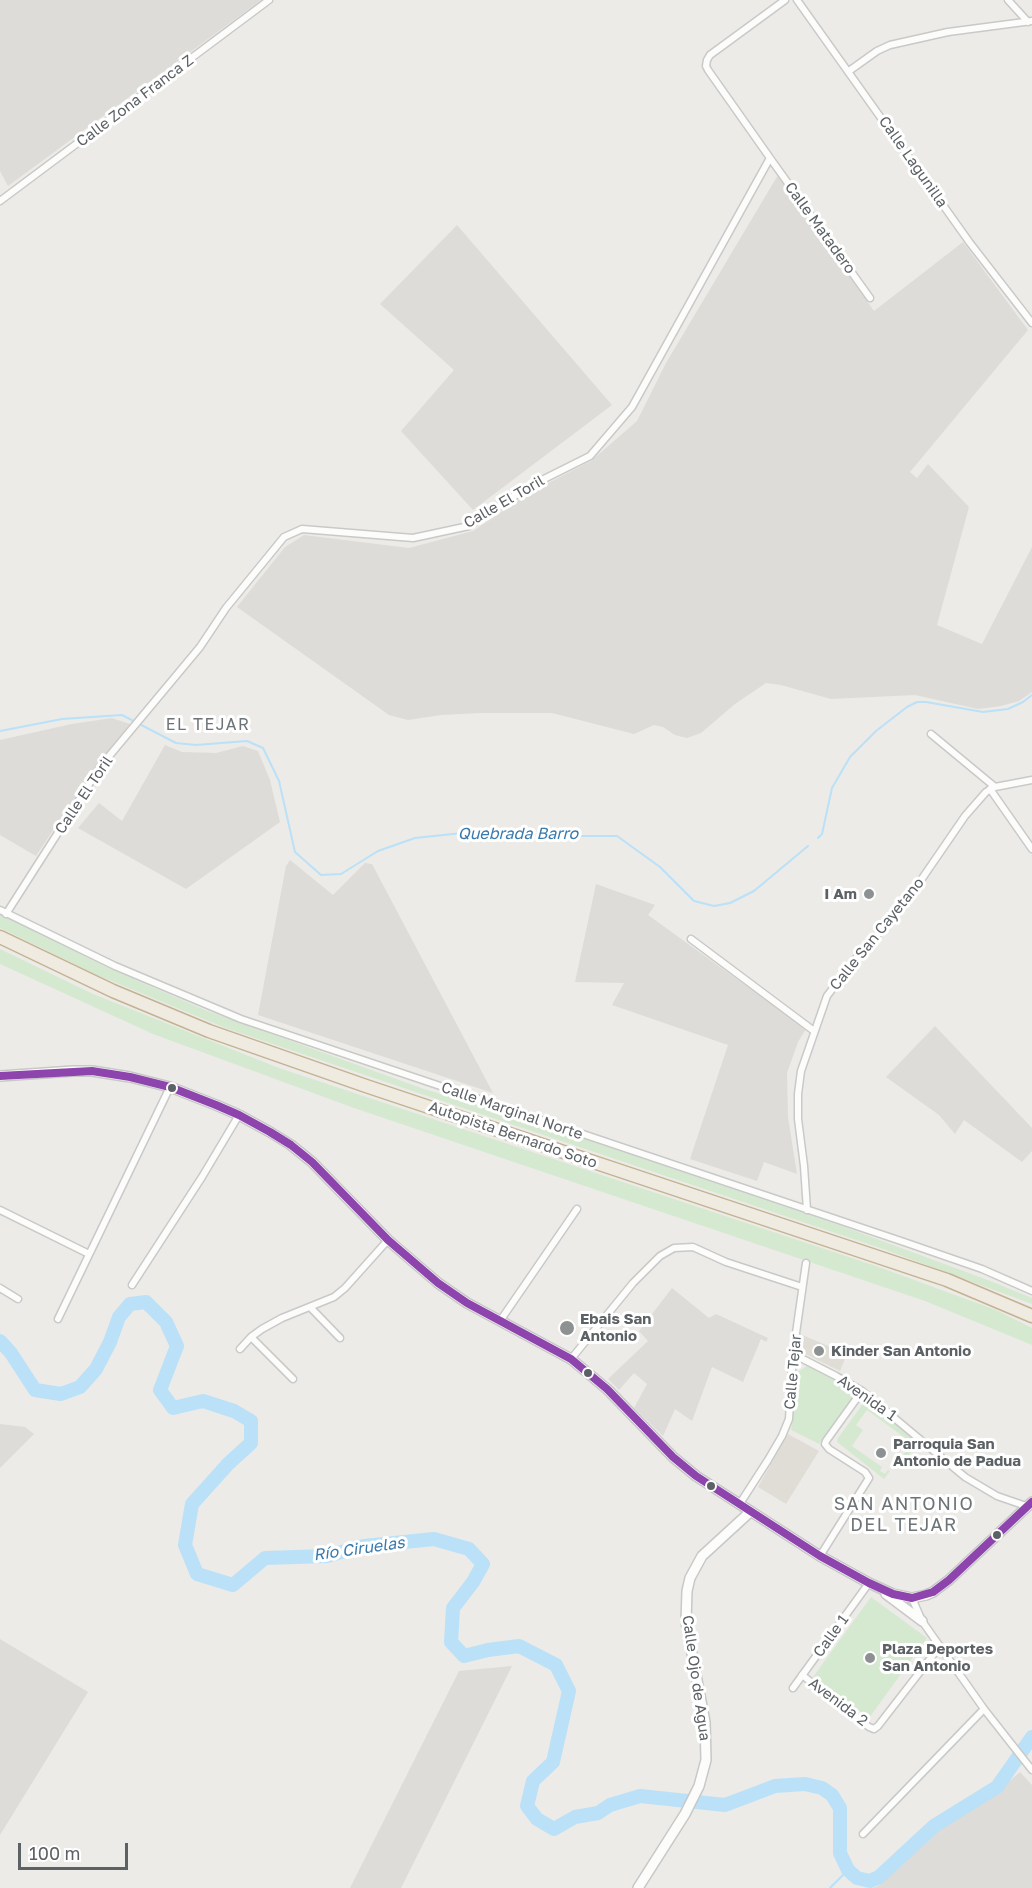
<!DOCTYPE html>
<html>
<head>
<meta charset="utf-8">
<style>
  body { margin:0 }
  #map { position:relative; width:1032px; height:1888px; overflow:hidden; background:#ecebe7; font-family:"Golos Text",sans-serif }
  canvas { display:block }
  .scale { position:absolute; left:18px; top:1843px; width:110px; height:27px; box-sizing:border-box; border:3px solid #5c6165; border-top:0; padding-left:8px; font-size:18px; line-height:21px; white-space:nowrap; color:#5c6165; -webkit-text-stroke:4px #fff; paint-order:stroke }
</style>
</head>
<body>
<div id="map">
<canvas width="1032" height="1888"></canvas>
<div class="scale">100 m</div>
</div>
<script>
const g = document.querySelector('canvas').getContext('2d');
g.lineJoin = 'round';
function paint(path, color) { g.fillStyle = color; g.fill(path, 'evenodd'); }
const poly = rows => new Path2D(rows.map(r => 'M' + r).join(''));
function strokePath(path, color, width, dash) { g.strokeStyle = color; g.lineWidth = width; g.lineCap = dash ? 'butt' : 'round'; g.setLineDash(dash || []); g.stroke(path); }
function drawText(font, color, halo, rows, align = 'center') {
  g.font = font + ' "Golos Text",sans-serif'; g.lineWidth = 6; g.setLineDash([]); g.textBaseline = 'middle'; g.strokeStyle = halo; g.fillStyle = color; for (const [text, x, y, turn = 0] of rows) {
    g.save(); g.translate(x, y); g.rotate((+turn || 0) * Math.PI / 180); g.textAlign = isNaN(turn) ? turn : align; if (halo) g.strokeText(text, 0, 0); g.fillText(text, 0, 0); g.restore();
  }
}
const industrial = poly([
  [0,0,261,0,8,186,0,171],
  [778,175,874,311,963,242,1028,330,910,472,917,478,928,464,969,507,937,625,982,644,1032,547,1032,692,1019,701,1001,706,978,709,915,695,831,699,781,685,766,683,735,704,701,733,687,738,675,735,663,727,654,725,634,734,552,713,480,713,441,715,408,720,389,715,237,607,285,547,304,535,409,548,473,531,531,492,591,461,637,421,666,363],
  [457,225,612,405,473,510,401,431,454,370,380,304],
  [112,718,130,724,97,764,36,856,0,835,0,740,72,724],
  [165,745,182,752,216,753,243,746,258,751,270,780,280,822,186,889,78,828,99,803,122,821],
  [290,860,333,895,365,863,372,864,493,1093,258,1015,286,866],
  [596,884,655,905,648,915,806,1029,798,1042,787,1073,788,1117,797,1174,764,1162,757,1181,690,1159,728,1045,612,1005,624,983,575,982],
  [935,1026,1032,1128,1032,1151,1022,1162,964,1120,955,1134,939,1115,886,1077],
  [672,1288,709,1318,716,1314,768,1338,766,1342,761,1339,743,1382,712,1367,692,1421,675,1409,663,1436,634,1408,647,1384,634,1373,619,1390,608,1379,648,1341,639,1331],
  [0,1424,25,1427,34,1434,0,1468],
  [0,1639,88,1692,0,1835],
  [512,1666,401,1888,350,1888,459,1671],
  [1020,1772,1032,1785,1032,1888,873,1888,878,1886,938,1831,998,1791]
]);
const education = poly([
  [800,1334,847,1354,840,1371,801,1352,799,1349],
  [788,1434,819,1451,786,1504,758,1487]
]);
const green = poly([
  [0,914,106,967,205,1010,424,1089,534,1122,839,1225,993,1282,1032,1298,1032,1304,883,1249,228,1029,97,975,0,928],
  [0,949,93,994,279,1068,876,1266,996,1310,1032,1328,1032,1345,925,1301,354,1108,153,1034,0,964],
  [807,1366,848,1387,853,1393,852,1399,819,1444,791,1430,798,1372],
  [865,1401,869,1402,918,1443,907,1457,903,1455,912,1443,867,1410,856,1425,863,1430,852,1446,882,1467,880,1471,885,1474,888,1470,890,1471,884,1479,837,1442,838,1438],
  [871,1597,927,1638,869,1718,813,1677]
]);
const stream = poly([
  [0,731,62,719,122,715,176,743,196,745,247,741,263,748,279,781,295,852,321,875,341,874,378,851,415,838,481,831,571,836,617,836,660,867,694,901,714,906,730,903,754,891,808,846],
  [818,838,822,834,832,788,850,757,876,731,907,707,917,702,926,702,983,712,1008,709,1023,702,1032,695],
  [830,1888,848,1870]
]);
const river = poly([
  [0,1341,11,1353,35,1390,61,1394,80,1387,96,1369,110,1342,119,1317,130,1304,146,1302,166,1322,177,1346,160,1390,173,1408,203,1401,234,1411,251,1421,251,1443,228,1464,192,1504,185,1545,197,1574,233,1585,265,1558,327,1556,364,1546,434,1539,469,1549,483,1564,473,1582,453,1608,451,1642,464,1656,488,1650,519,1646,556,1665,569,1691,553,1762,533,1781,527,1806,537,1819,554,1829,575,1817,598,1813,610,1805,640,1796,725,1805,775,1786,805,1784,822,1788,832,1795,840,1808,840,1853,848,1870,857,1878,870,1881,879,1877,934,1826,997,1787,1032,1737]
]);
const street = poly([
  [797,0,970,243,1032,323],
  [1008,0,1028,22],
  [849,71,877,51,890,45,948,32,1032,21],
  [770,158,870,298],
  [0,201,269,0],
  [931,734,995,787],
  [990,789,1032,849],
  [0,910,115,966,241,1019,904,1242,982,1269,1032,1291],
  [6,914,100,767,200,647,226,608,284,537,302,529,413,538,469,526,530,486,590,456,632,407,770,158,708,70,706,66,707,60,710,55,785,0],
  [691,939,814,1031],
  [0,1210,89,1254],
  [807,1210,804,1166,798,1119,798,1094,801,1071,827,996,860,953,883,928,919,883,965,816,986,792,995,787,1032,780],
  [132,1285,202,1177,239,1115],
  [0,1288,18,1299],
  [310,1307,340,1338],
  [58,1319,170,1087],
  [500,1321,577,1209],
  [251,1337,293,1379],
  [240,1349,251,1337,262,1329,282,1318,334,1297,345,1288,388,1240],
  [793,1354,836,1376,862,1391,965,1477,997,1496,1026,1506],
  [571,1359,633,1283,660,1256,674,1248,693,1247,726,1262,802,1287],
  [739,1505,768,1460,782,1436,789,1419,793,1354,806,1263],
  [820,1556,869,1478,865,1472,829,1449,825,1444,826,1441,862,1391],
  [912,1598,922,1621,984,1709,1032,1770],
  [802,1675,869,1727,874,1729,878,1726,940,1646],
  [793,1688,869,1583],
  [863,1834,984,1709]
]);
const secondary = poly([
  [0,1076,73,1071,92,1071,130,1077,170,1087,216,1105,239,1115,270,1132,291,1145,312,1162,388,1240,438,1283,467,1303,571,1359,607,1389,673,1457,696,1476,820,1556,869,1583,893,1594,912,1598,926,1595,933,1592,949,1580,1032,1502],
  [886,1594,922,1621],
  [638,1888,685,1814,699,1786,706,1760,705,1722,686,1622,687,1591,690,1578,702,1556,750,1512]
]);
const highway = poly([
  [0,937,113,991,209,1031,366,1086,947,1280,1032,1316]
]);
const bus1 = poly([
  [0,1076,92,1071,130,1077,170,1087,216,1105,239,1115,270,1132,291,1145,312,1162,388,1240,438,1283,467,1303,571,1359,607,1389,673,1457,696,1476,820,1556,869,1583,893,1594,912,1598,933,1592,949,1580,1032,1502]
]);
const markers = [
  [869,894,6,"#8e9192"],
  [172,1088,5,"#5c6165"],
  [567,1328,8,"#8e9192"],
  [819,1351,6,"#8e9192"],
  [588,1373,5,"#5c6165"],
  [881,1453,6,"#8e9192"],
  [711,1486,5,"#5c6165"],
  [997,1535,5,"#5c6165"],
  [870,1658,6,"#8e9192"]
];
const streetNames = [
  ["Calle Zona Franca Z",135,101,-37],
  ["Calle Lagunilla",913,162,55],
  ["Calle Matadero",820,228,54],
  ["Calle El Toril",504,502,-30],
  ["Calle El Toril",84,795,-56],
  ["Calle San Cayetano",877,934,-51],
  ["Calle Marginal Norte",512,1111,19],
  ["Autopista Bernardo Soto",513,1135,19],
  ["Calle Tejar",793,1372,-85],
  ["Avenida 1",867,1398,35],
  ["Calle 1",831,1636,-54],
  ["Calle Ojo de Agua",696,1678,82],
  ["Avenida 2",838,1702,37]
];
const poiNames = [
  ["I Am",857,894,"right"],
  ["Ebais San",580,1319],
  ["Antonio",580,1336],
  ["Kinder San Antonio",831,1351],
  ["Parroquia San",893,1444],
  ["Antonio de Padua",893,1461],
  ["Plaza Deportes",882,1649],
  ["San Antonio",882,1666]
];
const neighbourhoodNames = [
  ["EL TEJAR",208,725]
];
const waterNames = [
  ["Quebrada Barro",518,834],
  ["Río Ciruelas",359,1549,-8]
];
const quarterNames = [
  ["SAN ANTONIO",904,1504],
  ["DEL TEJAR",904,1525]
];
paint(industrial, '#dddcd8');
paint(education, '#e0ddd6');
paint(green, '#d5e9d1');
strokePath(stream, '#bae1f8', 2);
strokePath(river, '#bae1f8', 14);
strokePath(street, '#c9c9c9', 9);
strokePath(secondary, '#c7c8c7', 12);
strokePath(highway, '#c4b293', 15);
strokePath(street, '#fcfcfb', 6);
strokePath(secondary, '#fcfcfb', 9);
strokePath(highway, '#efebe1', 12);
strokePath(bus1, '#8e44ad', 8);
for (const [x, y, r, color] of markers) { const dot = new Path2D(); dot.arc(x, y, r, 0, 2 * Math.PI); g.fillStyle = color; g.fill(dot); strokePath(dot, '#fff', 2); }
drawText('15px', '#5c6165', '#fff', streetNames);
drawText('bold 15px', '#5c6165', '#fff', poiNames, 'left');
g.letterSpacing = '1.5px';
drawText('16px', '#6d7377', '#fff', neighbourhoodNames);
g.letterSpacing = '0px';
drawText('italic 16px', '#397aad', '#fff', waterNames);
g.letterSpacing = '1.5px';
drawText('18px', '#6d7377', '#fff', quarterNames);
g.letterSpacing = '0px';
</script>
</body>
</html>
